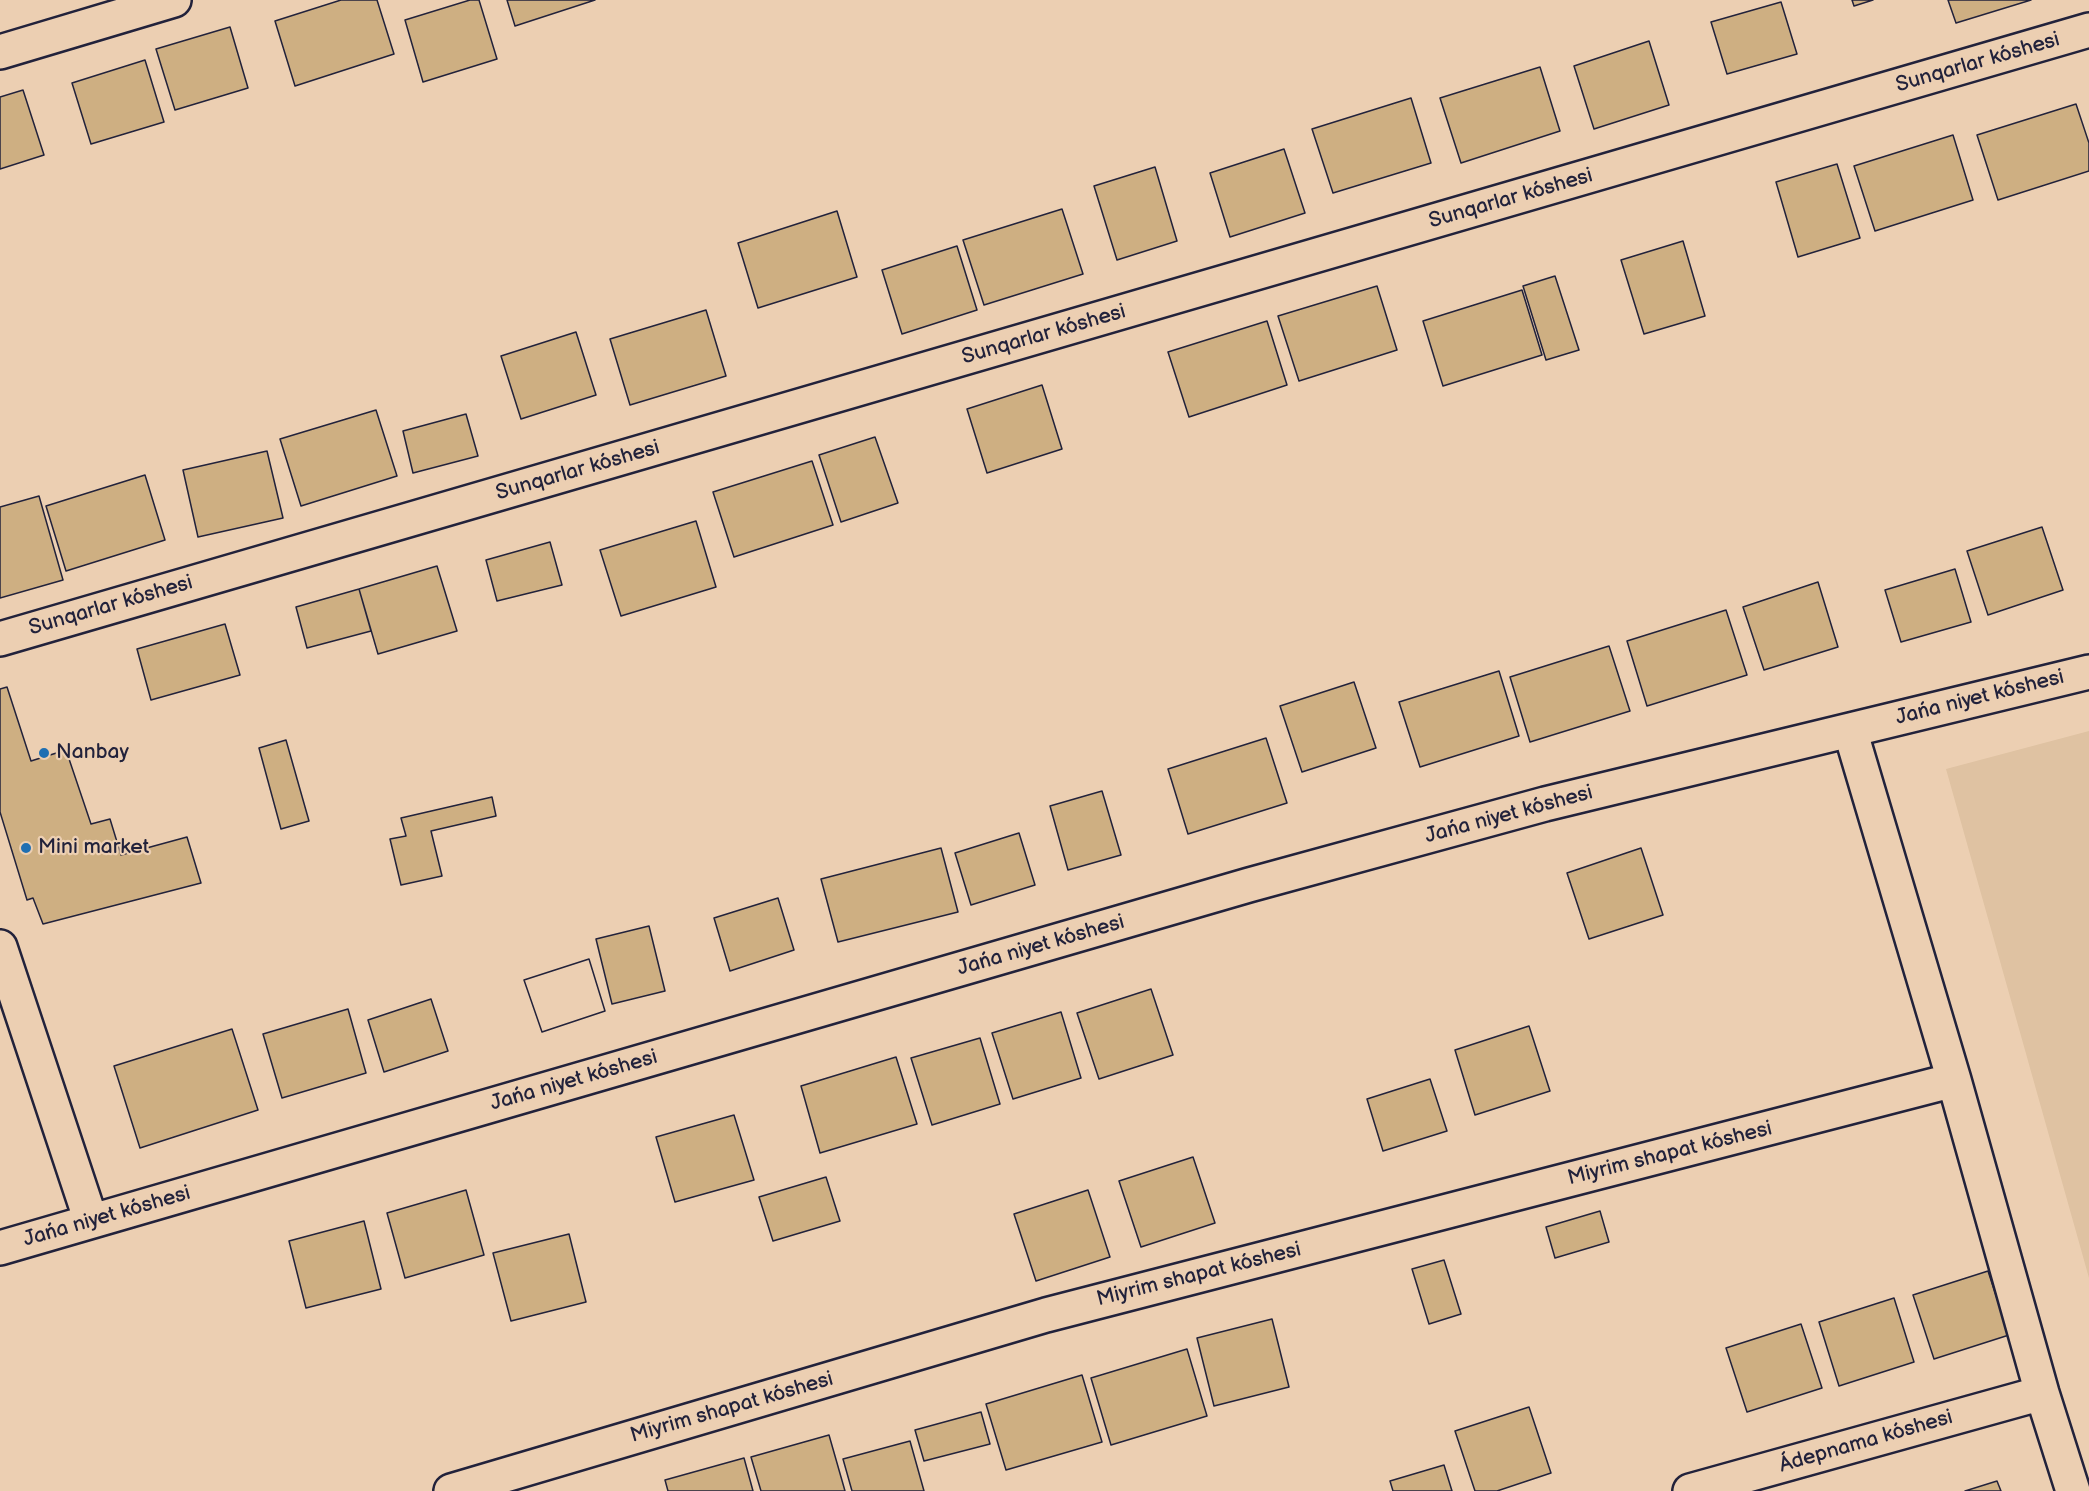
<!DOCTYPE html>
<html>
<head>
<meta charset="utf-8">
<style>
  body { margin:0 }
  canvas { display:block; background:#eccfb2 }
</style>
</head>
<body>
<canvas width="2089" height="1491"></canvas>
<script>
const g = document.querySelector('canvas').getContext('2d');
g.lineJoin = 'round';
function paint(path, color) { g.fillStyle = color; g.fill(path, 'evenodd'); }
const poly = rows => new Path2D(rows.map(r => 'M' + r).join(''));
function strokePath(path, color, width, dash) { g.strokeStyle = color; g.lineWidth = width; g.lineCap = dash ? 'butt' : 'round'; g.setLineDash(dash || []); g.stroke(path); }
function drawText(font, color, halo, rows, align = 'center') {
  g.font = font + ' "Balsamiq Sans",sans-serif'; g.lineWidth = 4.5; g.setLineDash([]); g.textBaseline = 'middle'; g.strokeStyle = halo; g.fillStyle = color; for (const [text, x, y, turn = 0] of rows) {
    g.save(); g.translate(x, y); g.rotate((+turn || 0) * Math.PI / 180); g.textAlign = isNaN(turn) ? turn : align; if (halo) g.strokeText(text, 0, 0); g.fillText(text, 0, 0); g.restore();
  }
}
const built = poly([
  [2089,731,2089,1278,1946,769]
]);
const building = poly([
  [341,0,377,0,394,54,295,86,275,21,341,0],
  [470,0,479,0,497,59,423,82,405,20,470,0],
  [507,0,595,0,515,26,507,0],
  [1852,0,1873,0,1854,6,1852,0],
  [1948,0,2031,0,1956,23,1948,0],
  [1781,2,1797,54,1727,74,1711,22,1781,2],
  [230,27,248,88,175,110,156,49,230,27],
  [1649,41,1669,105,1594,129,1574,66,1649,41],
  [145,60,164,122,91,144,72,83,145,60],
  [1540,67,1560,131,1461,163,1440,98,1540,67],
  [23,90,44,155,0,169,0,97,23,90],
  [1411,98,1431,163,1333,193,1312,129,1411,98],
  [2076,104,2089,143,2089,171,1998,200,1977,135,2076,104],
  [1953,135,1973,200,1875,231,1854,166,1953,135],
  [1284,149,1305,213,1230,237,1210,173,1284,149],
  [1837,164,1860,238,1798,257,1776,182,1837,164],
  [1155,167,1177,241,1117,260,1094,186,1155,167],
  [1062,209,1083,274,984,305,963,240,1062,209],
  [837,211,857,277,758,308,738,243,837,211],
  [1683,241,1705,316,1644,334,1621,260,1683,241],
  [957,246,977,310,902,334,882,270,957,246],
  [1555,276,1579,350,1546,360,1523,286,1555,276],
  [1377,286,1397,350,1299,381,1278,316,1377,286],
  [1522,290,1542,355,1443,386,1423,321,1522,290],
  [706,310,726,376,630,405,610,339,706,310],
  [1267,321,1287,385,1189,417,1168,352,1267,321],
  [576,332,596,395,521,419,501,356,576,332],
  [1042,385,1062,449,987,473,967,409,1042,385],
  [376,410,397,476,301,506,280,439,376,410],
  [466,414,478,456,413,473,403,431,466,414],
  [875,437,898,503,841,522,819,455,875,437],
  [267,451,283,518,198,537,183,470,267,451],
  [812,461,833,525,734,557,713,492,812,461],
  [145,475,165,540,66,571,46,506,145,475],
  [39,496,63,580,0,598,0,507,39,496],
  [696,521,716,587,621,616,600,550,696,521],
  [2042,527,2063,590,1988,615,1967,551,2042,527],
  [550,542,562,585,497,601,486,560,550,542],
  [437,566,457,631,378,654,359,589,437,566],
  [1955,569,1971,622,1901,642,1885,590,1955,569],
  [1818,582,1838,647,1764,670,1743,607,1818,582],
  [359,589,371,631,307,648,296,607,359,589],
  [1726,610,1747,675,1647,706,1627,641,1726,610],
  [225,624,240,675,151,700,137,649,225,624],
  [1609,646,1630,711,1530,742,1510,677,1609,646],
  [1499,671,1519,736,1420,767,1399,702,1499,671],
  [1354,682,1376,748,1302,772,1280,706,1354,682],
  [7,687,31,761,66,750,91,824,110,819,121,855,187,837,201,883,43,924,33,898,27,900,0,812,0,689,7,687],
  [1266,738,1287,803,1188,834,1168,769,1266,738],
  [286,740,309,821,281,829,259,748,286,740],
  [1102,791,1121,855,1068,870,1050,806,1102,791],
  [492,797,496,816,431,831,442,876,401,885,390,839,406,836,401,818,492,797],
  [1019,833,1035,885,971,905,955,853,1019,833],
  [941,848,958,912,838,942,821,879,941,848],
  [1641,848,1663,915,1589,939,1567,873,1641,848],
  [778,898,794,950,730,971,714,918,778,898],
  [649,926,665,991,612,1004,596,939,649,926],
  [589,959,605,1011,542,1032,524,980,589,959],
  [589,959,605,1011,542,1032,524,980,589,959],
  [1151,989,1173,1055,1099,1079,1077,1013,1151,989],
  [431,999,448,1051,384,1072,368,1020,431,999],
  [348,1009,366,1073,282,1098,263,1034,348,1009],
  [1061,1012,1081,1078,1013,1099,992,1033,1061,1012],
  [1529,1026,1550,1091,1475,1115,1455,1050,1529,1026],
  [232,1029,258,1110,140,1148,114,1066,232,1029],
  [980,1038,1000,1104,932,1125,911,1058,980,1038],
  [896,1057,917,1124,820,1153,801,1086,896,1057],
  [1430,1079,1447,1131,1383,1151,1367,1099,1430,1079],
  [734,1115,754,1180,675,1202,656,1137,734,1115],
  [1193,1157,1215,1223,1141,1247,1119,1181,1193,1157],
  [826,1177,840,1221,773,1241,759,1197,826,1177],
  [466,1190,484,1255,405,1278,387,1213,466,1190],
  [1088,1190,1110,1257,1036,1281,1014,1214,1088,1190],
  [1600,1211,1609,1242,1555,1258,1546,1227,1600,1211],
  [364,1221,381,1289,306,1308,289,1241,364,1221],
  [569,1234,586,1302,511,1321,493,1253,569,1234],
  [1444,1260,1461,1314,1429,1324,1412,1269,1444,1260],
  [1988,1271,2009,1335,1934,1359,1913,1295,1988,1271],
  [1894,1298,1914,1362,1839,1386,1819,1322,1894,1298],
  [1272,1319,1289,1387,1214,1406,1197,1338,1272,1319],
  [1801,1324,1822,1388,1747,1412,1726,1348,1801,1324],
  [1187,1349,1207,1416,1111,1445,1091,1378,1187,1349],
  [1082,1375,1102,1442,1006,1470,986,1404,1082,1375],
  [1529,1407,1551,1473,1497,1491,1475,1491,1455,1431,1529,1407],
  [981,1412,990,1444,924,1461,915,1430,981,1412],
  [829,1435,845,1491,761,1491,751,1457,829,1435],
  [910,1441,924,1491,852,1491,843,1459,910,1441],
  [744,1458,753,1491,668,1491,665,1480,744,1458],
  [1444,1465,1452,1491,1393,1491,1390,1481,1444,1465],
  [1997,1481,2001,1491,1965,1491,1997,1481]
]);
const street = poly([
  [0,52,174,0],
  [0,639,2089,30],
  [1850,730,1954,1080,2042,1393,2073,1491],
  [0,947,91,1221],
  [0,1248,1249,885,1545,804,2089,672],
  [451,1491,1046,1315,1954,1080],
  [1690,1491,2042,1393]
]);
const markers = [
  [44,753,6,"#1f6fb2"],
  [26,848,6,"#1f6fb2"]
];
const streetNames = [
  ["Sunqarlar kóshesi",1978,63,-16],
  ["Sunqarlar kóshesi",1511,199,-16],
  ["Sunqarlar kóshesi",1044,335,-16],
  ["Sunqarlar kóshesi",578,471,-16],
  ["Sunqarlar kóshesi",111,606,-16],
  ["Jańa niyet kóshesi",1980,698,-14],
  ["Jańa niyet kóshesi",1509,815,-15],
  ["Jańa niyet kóshesi",1041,946,-16],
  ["Jańa niyet kóshesi",574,1081,-16],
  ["Miyrim shapat kóshesi",1670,1154,-14],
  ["Jańa niyet kóshesi",107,1217,-16],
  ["Miyrim shapat kóshesi",1199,1275,-14],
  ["Miyrim shapat kóshesi",732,1408,-16],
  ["Ádepnama kóshesi",1866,1442,-16]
];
const poiNames = [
  ["Nanbay",56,753],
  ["Mini market",38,848]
];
paint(built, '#dfc2a2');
paint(building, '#ceaf82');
strokePath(building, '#22223b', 1.5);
strokePath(street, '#22223b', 38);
strokePath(street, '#eccfb2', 33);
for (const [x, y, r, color] of markers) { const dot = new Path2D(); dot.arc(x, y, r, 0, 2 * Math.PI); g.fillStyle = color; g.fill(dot); strokePath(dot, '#eccfb2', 2); }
drawText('21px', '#22223b', '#eccfb2', streetNames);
drawText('21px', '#22223b', '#eccfb2', poiNames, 'left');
</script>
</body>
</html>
